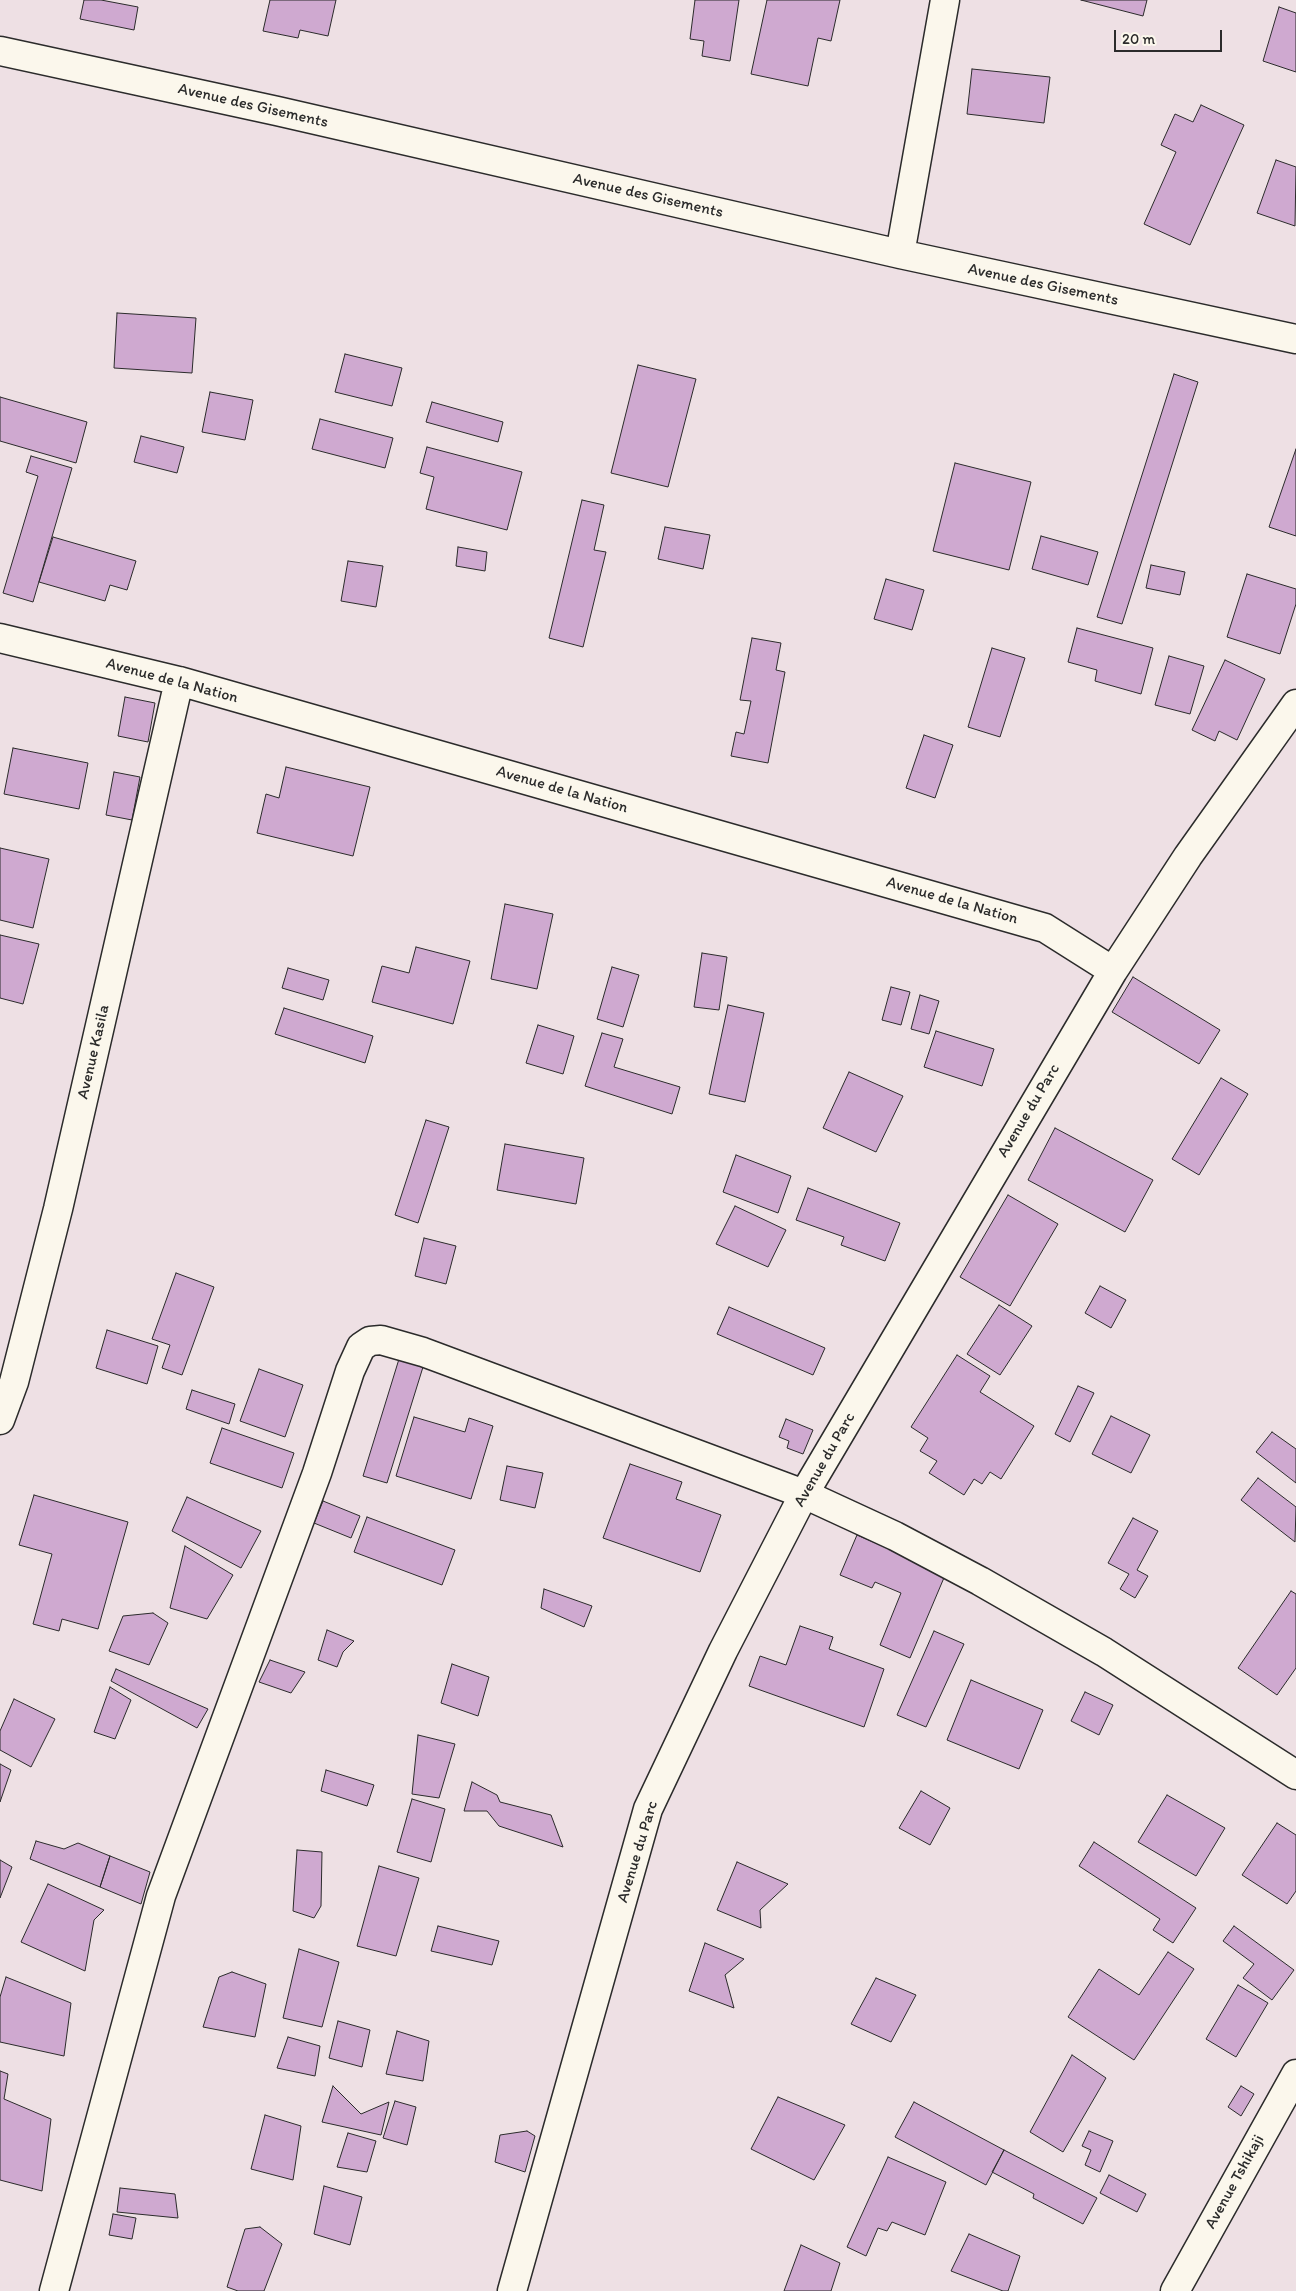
<!DOCTYPE html>
<html>
<head>
<meta charset="utf-8">
<style>
  body { margin:0 }
  #map { position:relative; width:1296px; height:2291px; overflow:hidden; background:#eee0e4; font-family:Itim,sans-serif }
  canvas { display:block }
  .scale { position:absolute; left:1114px; top:30px; width:108px; height:22px; box-sizing:border-box; border:2px solid #2b2b2b; border-top:0; padding-left:6px; font-size:15px; line-height:18px; white-space:nowrap; color:#2b2b2b; -webkit-text-stroke:4px #fbf7ec; paint-order:stroke }
</style>
</head>
<body>
<div id="map">
<canvas width="1296" height="2291"></canvas>
<div class="scale">20 m</div>
</div>
<script>
const g = document.querySelector('canvas').getContext('2d');
g.lineJoin = 'round';
function paint(path, color) { g.fillStyle = color; g.fill(path, 'evenodd'); }
const poly = rows => new Path2D(rows.map(r => 'M' + r).join(''));
function strokePath(path, color, width, dash) { g.strokeStyle = color; g.lineWidth = width; g.lineCap = dash ? 'butt' : 'round'; g.setLineDash(dash || []); g.stroke(path); }
function drawText(font, color, halo, rows, align = 'center') {
  g.font = font + ' Itim,sans-serif'; g.lineWidth = 5; g.setLineDash([]); g.textBaseline = 'middle'; g.strokeStyle = halo; g.fillStyle = color; for (const [text, x, y, turn = 0] of rows) {
    g.save(); g.translate(x, y); g.rotate((+turn || 0) * Math.PI / 180); g.textAlign = isNaN(turn) ? turn : align; if (halo) g.strokeText(text, 0, 0); g.fillText(text, 0, 0); g.restore();
  }
}
const building = poly([
  [84,0,101,0,138,7,134,30,80,19,84,0],
  [270,0,336,0,328,36,300,30,298,38,263,31,270,0],
  [695,0,739,0,730,61,702,56,704,41,690,39,695,0],
  [767,0,840,0,831,41,818,38,808,86,751,74,767,0],
  [1081,0,1147,0,1143,16,1081,0],
  [1279,7,1296,13,1296,72,1263,61,1279,7],
  [972,69,1050,77,1044,123,967,114,972,69],
  [1201,105,1244,125,1190,245,1144,224,1176,152,1161,145,1175,114,1193,122,1201,105],
  [1276,160,1296,167,1295,226,1257,213,1276,160],
  [117,313,196,318,192,373,114,368,117,313],
  [345,354,402,368,392,406,335,392,345,354],
  [638,365,696,379,668,487,611,473,638,365],
  [1174,374,1198,382,1122,624,1097,617,1174,374],
  [210,392,253,400,245,440,202,432,210,392],
  [0,397,87,422,76,463,0,441,0,397],
  [432,402,503,422,498,442,426,422,432,402],
  [320,419,393,438,385,468,312,449,320,419],
  [141,436,184,447,177,473,134,462,141,436],
  [427,447,522,472,507,530,426,509,434,477,420,473,427,447],
  [1296,449,1296,536,1269,527,1296,449],
  [31,456,72,468,33,602,3,593,38,476,26,472,31,456],
  [955,463,1031,482,1009,570,933,551,955,463],
  [582,500,604,505,594,550,606,552,583,647,549,638,582,500],
  [665,527,710,535,703,569,658,559,665,527],
  [1041,536,1098,552,1088,585,1032,569,1041,536],
  [53,537,136,561,127,590,110,585,105,601,39,582,53,537],
  [458,547,487,552,485,571,456,566,458,547],
  [348,561,383,566,376,607,341,601,348,561],
  [1151,565,1185,572,1180,595,1146,588,1151,565],
  [1247,574,1296,589,1296,604,1280,654,1227,637,1247,574],
  [886,579,924,590,912,630,874,619,886,579],
  [1077,628,1153,648,1141,694,1095,681,1097,670,1068,662,1077,628],
  [752,638,781,643,776,670,785,672,768,763,731,756,736,732,744,734,751,701,740,700,752,638],
  [992,648,1025,658,1000,737,968,727,992,648],
  [1169,656,1204,666,1190,714,1155,705,1169,656],
  [1225,660,1265,679,1237,740,1219,731,1215,741,1192,730,1225,660],
  [125,697,155,703,148,742,118,736,125,697],
  [924,735,953,745,935,798,906,788,924,735],
  [13,748,88,763,79,809,4,794,13,748],
  [286,767,370,787,353,856,257,833,266,794,279,798,286,767],
  [114,772,140,777,132,820,106,815,114,772],
  [0,848,49,859,33,928,0,920,0,848],
  [505,904,553,914,537,989,491,979,505,904],
  [0,935,39,944,23,1004,0,998,0,935],
  [416,947,470,961,453,1024,372,1002,382,966,409,973,416,947],
  [702,953,727,957,719,1010,694,1007,702,953],
  [612,967,639,975,623,1027,597,1019,612,967],
  [288,968,329,980,323,1000,282,988,288,968],
  [1133,977,1220,1030,1199,1064,1112,1012,1133,977],
  [891,987,910,992,901,1025,882,1020,891,987],
  [920,995,939,1001,929,1034,911,1029,920,995],
  [728,1005,764,1013,745,1102,709,1094,728,1005],
  [284,1008,373,1036,365,1063,275,1034,284,1008],
  [538,1025,574,1036,563,1074,526,1063,538,1025],
  [936,1031,994,1049,982,1086,924,1067,936,1031],
  [602,1033,623,1039,614,1067,680,1087,672,1114,585,1086,602,1033],
  [849,1072,903,1096,876,1152,823,1128,849,1072],
  [1221,1078,1248,1094,1199,1175,1172,1159,1221,1078],
  [426,1120,449,1127,418,1223,395,1215,426,1120],
  [1055,1128,1153,1180,1125,1232,1028,1180,1055,1128],
  [505,1144,584,1158,576,1204,497,1190,505,1144],
  [736,1155,791,1176,778,1213,723,1192,736,1155],
  [808,1188,900,1223,885,1261,841,1245,844,1237,796,1220,808,1188],
  [1008,1195,1058,1224,1010,1306,960,1277,1008,1195],
  [735,1206,786,1230,768,1267,716,1244,735,1206],
  [424,1238,456,1246,446,1284,415,1276,424,1238],
  [176,1273,214,1287,182,1375,162,1368,170,1345,152,1339,176,1273],
  [1100,1286,1126,1300,1111,1328,1085,1313,1100,1286],
  [999,1305,1032,1326,1000,1375,967,1354,999,1305],
  [729,1307,825,1348,813,1375,717,1334,729,1307],
  [107,1330,158,1346,147,1384,96,1368,107,1330],
  [957,1355,990,1376,980,1392,1034,1426,1001,1479,990,1472,982,1484,974,1479,964,1495,929,1473,937,1461,920,1451,928,1438,911,1427,957,1355],
  [399,1359,423,1367,387,1483,363,1476,399,1359],
  [259,1369,303,1385,285,1437,240,1421,259,1369],
  [1078,1386,1094,1393,1070,1442,1055,1434,1078,1386],
  [192,1390,235,1404,229,1424,186,1409,192,1390],
  [1111,1416,1150,1435,1131,1473,1092,1454,1111,1416],
  [414,1417,465,1432,469,1418,493,1426,471,1499,396,1476,414,1417],
  [786,1419,813,1430,803,1454,787,1448,789,1441,779,1437,786,1419],
  [222,1428,294,1453,282,1488,210,1463,222,1428],
  [1272,1432,1296,1449,1296,1483,1256,1452,1272,1432],
  [630,1464,682,1482,676,1499,721,1515,700,1572,603,1538,630,1464],
  [507,1466,543,1473,535,1508,500,1500,507,1466],
  [1258,1478,1296,1507,1295,1542,1241,1500,1258,1478],
  [34,1495,128,1522,98,1629,62,1619,59,1631,33,1624,52,1554,19,1545,34,1495],
  [187,1497,261,1531,241,1568,172,1531,187,1497],
  [323,1501,360,1516,351,1538,314,1523,323,1501],
  [367,1517,455,1550,442,1585,354,1552,367,1517],
  [1133,1518,1158,1531,1137,1570,1148,1576,1135,1598,1120,1589,1129,1574,1108,1563,1133,1518],
  [857,1535,946,1573,910,1658,880,1645,901,1593,875,1582,872,1588,840,1575,857,1535],
  [185,1546,233,1575,207,1619,170,1608,185,1546],
  [544,1589,592,1606,584,1627,541,1608,544,1589],
  [1291,1591,1296,1594,1296,1668,1277,1695,1238,1668,1291,1591],
  [153,1613,168,1623,149,1665,109,1651,123,1616,153,1613],
  [800,1626,833,1637,829,1649,884,1669,864,1727,749,1686,760,1656,786,1665,800,1626],
  [327,1630,354,1641,343,1652,337,1667,318,1660,327,1630],
  [934,1631,964,1644,926,1727,897,1715,934,1631],
  [270,1660,305,1672,291,1693,259,1682,270,1660],
  [452,1664,489,1677,478,1716,441,1703,452,1664],
  [116,1669,208,1709,197,1728,111,1681,116,1669],
  [971,1680,1043,1710,1019,1769,947,1740,971,1680],
  [110,1687,131,1700,115,1739,94,1732,110,1687],
  [1085,1692,1113,1705,1099,1735,1071,1721,1085,1692],
  [14,1699,55,1719,31,1767,0,1750,0,1731,14,1699],
  [418,1735,455,1744,439,1798,412,1794,418,1735],
  [0,1764,11,1770,0,1802,0,1764],
  [326,1770,374,1785,367,1806,321,1791,326,1770],
  [472,1782,497,1795,500,1802,551,1815,563,1847,499,1826,487,1811,464,1811,472,1782],
  [921,1791,950,1808,930,1845,899,1828,921,1791],
  [1167,1795,1225,1828,1196,1876,1138,1842,1167,1795],
  [412,1799,445,1809,431,1862,397,1852,412,1799],
  [1277,1823,1296,1835,1296,1891,1287,1904,1242,1875,1277,1823],
  [36,1841,64,1849,78,1843,110,1856,100,1887,30,1859,36,1841],
  [1094,1842,1196,1908,1173,1943,1153,1930,1160,1919,1079,1866,1094,1842],
  [297,1850,322,1852,321,1906,314,1918,293,1911,297,1850],
  [110,1856,150,1872,141,1904,100,1887,110,1856],
  [0,1860,12,1867,0,1898,0,1860],
  [737,1862,788,1884,760,1910,761,1928,717,1910,737,1862],
  [379,1866,419,1878,396,1956,357,1946,379,1866],
  [48,1884,104,1910,94,1920,85,1971,21,1942,48,1884],
  [438,1926,499,1941,492,1965,431,1951,438,1926],
  [1234,1926,1294,1970,1272,2000,1243,1978,1254,1964,1223,1941,1234,1926],
  [705,1943,744,1959,725,1975,734,2008,689,1991,705,1943],
  [299,1949,339,1962,322,2027,283,2018,299,1949],
  [1168,1952,1194,1969,1134,2060,1068,2017,1099,1969,1139,1995,1168,1952],
  [232,1972,266,1984,255,2037,203,2027,219,1977,232,1972],
  [6,1977,71,2003,64,2056,0,2042,0,1997,6,1977],
  [876,1978,916,1995,891,2042,851,2024,876,1978],
  [1238,1985,1268,2003,1236,2057,1206,2039,1238,1985],
  [338,2021,370,2030,362,2067,329,2058,338,2021],
  [397,2031,429,2041,423,2081,386,2074,397,2031],
  [288,2037,320,2046,315,2076,277,2068,288,2037],
  [1072,2055,1106,2078,1063,2152,1030,2132,1072,2055],
  [0,2071,8,2074,4,2099,51,2119,42,2191,0,2180,0,2071],
  [333,2086,361,2114,389,2102,381,2135,322,2122,333,2086],
  [1241,2086,1254,2094,1241,2116,1228,2107,1241,2086],
  [778,2097,845,2125,814,2180,751,2149,778,2097],
  [395,2101,416,2107,407,2145,383,2138,395,2101],
  [914,2102,1004,2150,986,2185,895,2137,914,2102],
  [265,2115,301,2126,293,2180,251,2169,265,2115],
  [527,2131,535,2136,525,2172,495,2162,500,2135,527,2131],
  [1089,2131,1113,2141,1100,2172,1085,2165,1091,2150,1082,2146,1089,2131],
  [348,2133,376,2141,367,2172,337,2167,348,2133],
  [1004,2150,1097,2198,1083,2224,1033,2198,1034,2194,992,2172,1004,2150],
  [888,2157,946,2182,925,2235,892,2222,887,2231,878,2228,866,2256,847,2247,888,2157],
  [1109,2175,1146,2194,1137,2212,1100,2193,1109,2175],
  [324,2186,362,2197,350,2245,314,2234,324,2186],
  [120,2188,175,2194,178,2218,117,2212,120,2188],
  [113,2214,136,2218,132,2239,109,2235,113,2214],
  [260,2227,282,2244,264,2291,238,2291,227,2287,245,2229,260,2227],
  [969,2234,1020,2256,1008,2291,1003,2291,951,2271,969,2234],
  [801,2245,840,2263,831,2291,784,2291,801,2245]
]);
const minor = poly([
  [0,51,277,111,900,254,1296,339],
  [900,254,945,0],
  [0,638,179,681,1045,928,1113,971],
  [0,1420,14,1382,58,1209,179,681],
  [54,2291,161,1896,317,1473,350,1371,361,1347,370,1341,381,1340,423,1352,804,1494,895,1536,980,1581,1104,1652,1296,1775],
  [512,2291,648,1809,723,1651,804,1494,1113,971,1188,856,1296,704],
  [1175,2291,1296,2074]
]);
const streetNames = [
  ["Avenue des Gisements",253,106,13],
  ["Avenue des Gisements",648,196,13],
  ["Avenue des Gisements",1043,285,12],
  ["Avenue de la Nation",172,681,15],
  ["Avenue de la Nation",562,790,16],
  ["Avenue de la Nation",952,901,16],
  ["Avenue Kasila",94,1052,-77],
  ["Avenue du Parc",1029,1111,-59],
  ["Avenue du Parc",825,1460,-60],
  ["Avenue du Parc",638,1852,-73],
  ["Avenue Tshikaji",1235,2182,-61]
];
paint(building, '#cfa9d0');
strokePath(building, '#2b2b2b', 1);
strokePath(minor, '#2b2b2b', 31);
strokePath(minor, '#fbf7ec', 28);
drawText('16px', '#2b2b2b', '#fbf7ec', streetNames);
</script>
</body>
</html>
